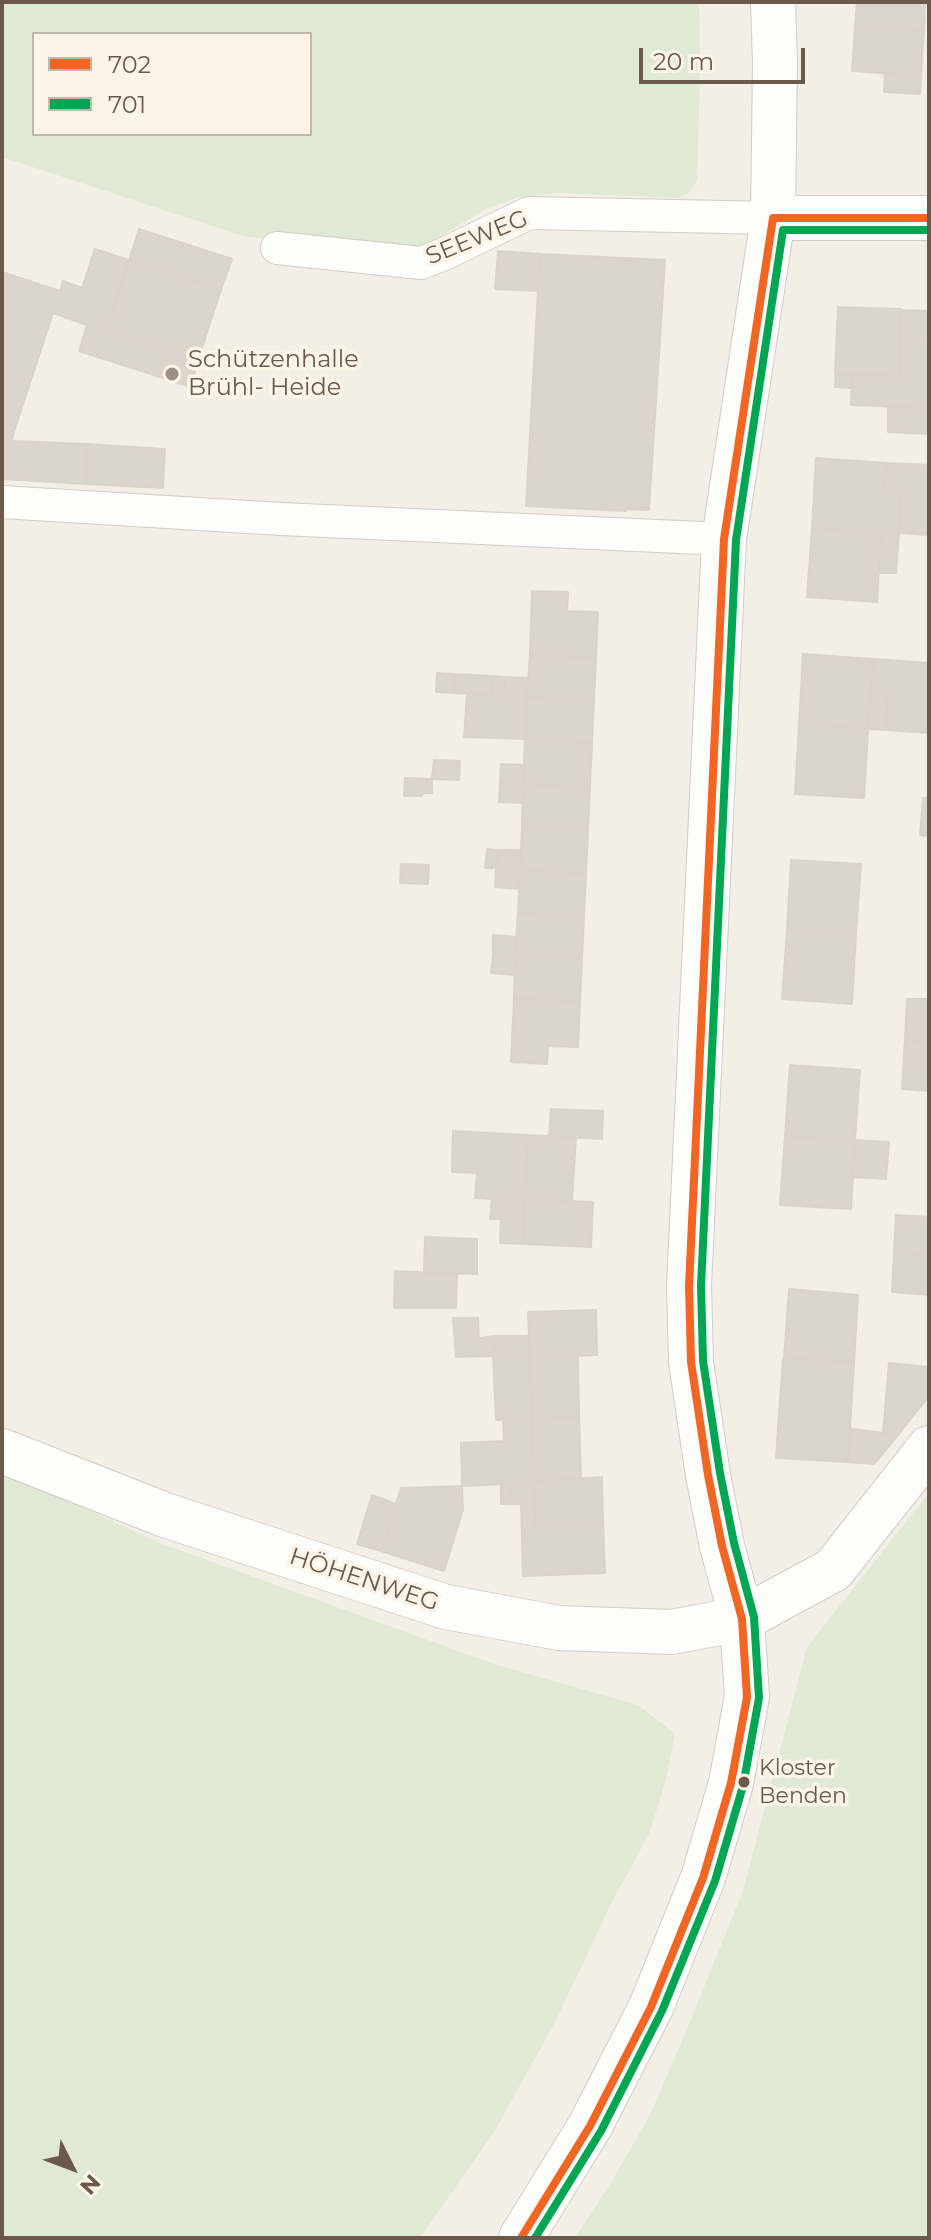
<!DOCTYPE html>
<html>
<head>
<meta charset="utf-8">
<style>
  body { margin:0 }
  #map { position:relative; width:931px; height:2240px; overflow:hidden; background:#f3efe7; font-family:Montserrat,sans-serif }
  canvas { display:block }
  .frame { position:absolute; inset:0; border:4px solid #6c594c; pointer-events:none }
  .legend { position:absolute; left:32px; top:32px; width:280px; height:104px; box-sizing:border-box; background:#fcf5e7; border:2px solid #c2b7a9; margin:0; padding:10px 14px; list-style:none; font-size:24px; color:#6c594c }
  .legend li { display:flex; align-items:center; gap:16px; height:40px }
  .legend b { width:40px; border:2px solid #c2b7a9 }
  .north { position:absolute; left:32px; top:2128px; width:80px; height:80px; -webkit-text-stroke:6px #fcf5e7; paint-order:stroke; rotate:132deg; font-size:22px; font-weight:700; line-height:32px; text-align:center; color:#6c594c }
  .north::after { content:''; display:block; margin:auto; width:28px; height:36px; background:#6c594c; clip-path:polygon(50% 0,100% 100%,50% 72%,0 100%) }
  .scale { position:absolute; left:639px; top:48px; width:166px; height:36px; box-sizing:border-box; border:4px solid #6c594c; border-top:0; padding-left:10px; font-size:24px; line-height:28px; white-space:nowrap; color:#6c594c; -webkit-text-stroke:6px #fcf5e7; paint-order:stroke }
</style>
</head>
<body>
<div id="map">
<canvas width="931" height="2240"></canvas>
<div class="frame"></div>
<ul class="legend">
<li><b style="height:10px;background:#f26522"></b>702</li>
<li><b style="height:10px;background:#00a651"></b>701</li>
</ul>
<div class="north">N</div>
<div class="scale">20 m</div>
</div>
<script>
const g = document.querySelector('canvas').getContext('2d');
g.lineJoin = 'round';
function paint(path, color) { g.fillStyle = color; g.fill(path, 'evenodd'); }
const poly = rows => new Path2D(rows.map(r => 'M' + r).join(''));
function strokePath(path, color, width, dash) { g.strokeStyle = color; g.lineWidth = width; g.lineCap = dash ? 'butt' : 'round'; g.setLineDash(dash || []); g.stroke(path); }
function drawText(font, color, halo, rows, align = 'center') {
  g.font = font + ' Montserrat,sans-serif'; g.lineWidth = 7; g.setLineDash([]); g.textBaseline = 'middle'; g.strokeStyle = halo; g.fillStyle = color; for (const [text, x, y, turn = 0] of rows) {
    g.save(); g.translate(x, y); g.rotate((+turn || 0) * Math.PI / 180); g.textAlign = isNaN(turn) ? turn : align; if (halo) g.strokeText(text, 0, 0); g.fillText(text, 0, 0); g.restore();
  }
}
const green = poly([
  [2,2,699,2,700,72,697,180,690,192,678,198,557,193,519,197,486,209,438,238,424,245,412,247,246,237,2,157],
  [34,34,310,34,310,134,34,134],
  [2,1471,160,1543,494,1664,638,1705,675,1734,665,1783,649,1834,612,1902,554,2024,494,2132,420,2238,2,2238],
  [929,1493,929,2238,575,2238,612,2181,650,2115,690,2022,743,1891,807,1647]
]);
const building = poly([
  [857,2,925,2,924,31,855,27,857,2],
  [855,27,924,31,921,76,852,71,855,27],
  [885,74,921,76,920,94,884,92,885,74],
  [139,229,232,259,221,290,129,260,139,229],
  [95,249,129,260,107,330,198,360,191,387,79,351,87,325,53,313,11,441,87,444,86,484,2,479,2,272,60,291,63,281,82,288,95,249],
  [498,251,540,254,538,291,495,289,498,251],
  [540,254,665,260,649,510,625,509,626,511,526,506,540,254],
  [129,260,221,290,198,360,107,330,129,260],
  [838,307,901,309,899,376,835,374,838,307],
  [901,310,929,311,929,340,900,339,901,310],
  [900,339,929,340,929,408,851,405,852,374,899,376,900,339],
  [836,373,852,374,852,388,835,387,836,373],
  [888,407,929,408,929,434,888,432,888,407],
  [87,444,165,449,163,488,86,484,87,444],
  [816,458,887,463,884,492,901,494,899,533,812,528,816,458],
  [887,463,929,465,927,535,899,533,901,494,884,492,887,463],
  [812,528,881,532,877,602,807,597,812,528],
  [881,532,899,533,896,573,879,573,881,532],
  [532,591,568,592,567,611,598,612,596,658,530,655,532,591],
  [803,654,873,659,868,729,799,724,803,654],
  [530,655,596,658,594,701,527,697,530,655],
  [873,659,929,663,929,733,886,730,888,690,871,690,873,659],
  [437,673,455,674,454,693,436,692,437,673],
  [455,674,493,676,492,695,454,693,455,674],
  [493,676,505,677,504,696,492,695,493,676],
  [505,677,529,678,527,697,504,696,505,677],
  [871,690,888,690,886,730,868,729,871,690],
  [467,694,527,697,526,739,464,737,467,694],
  [527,697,594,701,592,743,525,739,527,697],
  [799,724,868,729,864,798,795,794,799,724],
  [525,739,592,743,590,787,523,784,525,739],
  [434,760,460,761,459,780,432,779,434,760],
  [501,764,525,765,523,784,500,783,501,764],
  [405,778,432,779,432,793,423,793,422,796,404,796,405,778],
  [500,783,523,784,523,803,499,802,500,783],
  [523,784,590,787,588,830,522,827,523,784],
  [923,798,929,798,929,836,920,835,923,798],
  [522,827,588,830,586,874,520,870,522,827],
  [487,849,497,850,496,868,485,868,487,849],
  [497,850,520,850,520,870,496,868,497,850],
  [791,860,861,864,856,934,787,930,791,860],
  [401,864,429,865,428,884,400,883,401,864],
  [496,868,520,870,519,889,495,887,496,868],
  [520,870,586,874,584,916,518,913,520,870],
  [518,913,584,916,582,958,515,955,518,913],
  [787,930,856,934,852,1004,782,999,787,930],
  [493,935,517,937,515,955,493,954,493,935],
  [493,954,515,955,515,975,491,973,493,954],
  [515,955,582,958,580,1002,514,998,515,955],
  [514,998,580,1002,578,1047,548,1046,547,1064,511,1062,514,998],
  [907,999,929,999,929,1042,905,1040,907,999],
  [905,1040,929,1042,929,1091,902,1089,905,1040],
  [790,1065,860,1070,855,1140,785,1136,790,1065],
  [551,1109,603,1111,602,1139,549,1136,551,1109],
  [453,1131,528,1135,525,1201,475,1198,477,1173,452,1172,453,1131],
  [528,1135,576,1137,572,1201,525,1199,528,1135],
  [785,1136,855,1140,851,1209,780,1205,785,1136],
  [855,1140,889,1142,886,1179,852,1177,855,1140],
  [492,1199,502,1200,501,1219,490,1219,492,1199],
  [525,1199,593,1202,591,1247,524,1244,525,1199],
  [502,1200,525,1201,525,1221,501,1219,502,1200],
  [896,1215,929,1217,929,1256,894,1253,896,1215],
  [501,1219,525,1221,524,1244,500,1243,501,1219],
  [425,1237,477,1239,477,1274,424,1272,425,1237],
  [894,1253,929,1256,929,1295,892,1292,894,1253],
  [395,1271,457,1274,456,1308,394,1308,395,1271],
  [789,1289,858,1295,854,1362,784,1358,789,1289],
  [596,1310,597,1355,530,1358,528,1312,596,1310],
  [453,1318,478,1318,479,1338,495,1336,496,1356,456,1357,453,1318],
  [495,1336,506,1336,507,1355,496,1356,495,1336],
  [506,1336,529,1336,529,1355,507,1355,506,1336],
  [529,1355,532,1419,496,1420,493,1356,529,1355],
  [578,1357,579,1417,532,1419,530,1358,578,1357],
  [783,1358,854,1362,848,1462,776,1458,783,1358],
  [889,1363,929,1367,929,1396,898,1435,883,1433,889,1363],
  [579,1417,581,1478,534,1481,532,1419,579,1417],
  [532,1419,534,1483,462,1486,461,1443,504,1441,503,1420,532,1419],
  [849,1428,852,1429,898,1435,874,1464,848,1462,851,1430,849,1428],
  [602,1477,603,1523,535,1526,534,1481,602,1477],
  [534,1483,535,1503,512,1504,511,1484,534,1483],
  [511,1484,512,1504,501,1504,501,1485,511,1484],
  [462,1486,463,1510,444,1571,381,1551,401,1488,462,1486],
  [372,1495,396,1504,381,1551,357,1544,372,1495],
  [535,1503,535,1526,603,1523,605,1573,523,1576,521,1504,535,1503]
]);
const lane = poly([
  [277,248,421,263,444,254,529,213,773,218],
  [2,502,281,519,724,539]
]);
const street = poly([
  [773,218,929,218],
  [2,1451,165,1515,446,1607,559,1628,671,1632,742,1619,833,1570,929,1448],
  [521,2238,590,2126,651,2007,703,1878,731,1783,747,1697,742,1619,722,1546,708,1475,691,1362,689,1286,724,539,773,218,775,62,773,2]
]);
const bus1 = poly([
  [521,2238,590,2126,651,2007,703,1878,731,1783,747,1697,742,1619,722,1546,708,1475,691,1362,689,1286,724,539,773,218,929,218]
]);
const bus2 = poly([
  [535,2238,601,2131,662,2011,715,1881,743,1786,759,1698,754,1617,734,1543,720,1473,703,1361,701,1286,736,540,783,230,929,230]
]);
const markers = [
  [172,374,8,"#9b8e82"],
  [744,1782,7,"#6c594c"]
];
const busNames = [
  ["Kloster",759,1769],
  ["Benden",759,1797]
];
const streetNames = [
  ["SEEWEG",477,238,-22],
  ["HÖHENWEG",364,1580,18]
];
const poiNames = [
  ["Schützenhalle",188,360],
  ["Brühl- Heide",188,388]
];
paint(green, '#dfe9d3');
paint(building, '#dcd5cd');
strokePath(building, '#dbd3ca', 2);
strokePath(lane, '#d2ccc6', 34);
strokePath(street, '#d2ccc6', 46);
strokePath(lane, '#fdfdfb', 32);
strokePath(street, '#fdfdfb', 44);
strokePath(bus1, '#f26522', 8);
strokePath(bus2, '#00a651', 8);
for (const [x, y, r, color] of markers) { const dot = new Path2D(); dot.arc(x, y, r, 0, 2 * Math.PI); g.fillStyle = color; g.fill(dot); strokePath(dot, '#fcf5e7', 3); }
drawText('22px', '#6c594c', '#fcf5e7', busNames, 'left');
drawText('24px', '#6c594c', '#fcf5e7', streetNames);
drawText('24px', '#6c594c', '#fcf5e7', poiNames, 'left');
</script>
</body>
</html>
